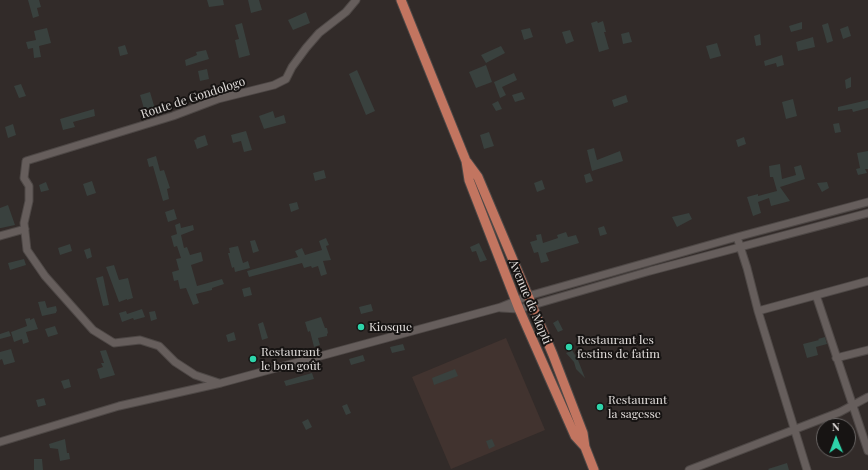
<!DOCTYPE html>
<html>
<head>
<meta charset="utf-8">
<style>
  body { margin:0 }
  #map { position:relative; width:868px; height:470px; overflow:hidden; background:#322b29; font-family:"Playfair Display",serif }
  canvas { display:block }
  .north { position:absolute; left:816px; top:418px; width:40px; height:40px; box-sizing:border-box; background:#171413; border:1px solid #686463; border-radius:50%; rotate:359deg; font-size:11px; font-weight:700; line-height:16px; text-align:center; color:#e1dddb }
  .north::after { content:''; display:block; margin:auto; width:14px; height:18px; background:#2ed4aa; clip-path:polygon(50% 0,100% 100%,50% 72%,0 100%) }
</style>
</head>
<body>
<div id="map">
<canvas width="868" height="470"></canvas>
<div class="north">N</div>
</div>
<script>
const g = document.querySelector('canvas').getContext('2d');
g.lineJoin = 'round';
function paint(path, color) { g.fillStyle = color; g.fill(path, 'evenodd'); }
const poly = rows => new Path2D(rows.map(r => 'M' + r).join(''));
function strokePath(path, color, width, dash) { g.strokeStyle = color; g.lineWidth = width; g.lineCap = dash ? 'butt' : 'round'; g.setLineDash(dash || []); g.stroke(path); }
function drawText(font, color, halo, rows, align = 'center') {
  g.font = font + ' "Playfair Display",serif'; g.lineWidth = 4; g.setLineDash([]); g.textBaseline = 'middle'; g.strokeStyle = halo; g.fillStyle = color; for (const [text, x, y, turn = 0] of rows) {
    g.save(); g.translate(x, y); g.rotate((+turn || 0) * Math.PI / 180); g.textAlign = isNaN(turn) ? turn : align; if (halo) g.strokeText(text, 0, 0); g.fillText(text, 0, 0); g.restore();
  }
}
const built = poly([
  [506,338,545,430,451,469,412,377]
]);
const building = poly([
  [28,0,39,0,41,7,37,8,39,16,33,18],
  [207,0,223,0,224,5,209,7],
  [248,0,259,0,262,10,251,13],
  [306,12,310,23,293,30,288,20],
  [597,21,598,23,603,21,606,32,604,32,609,49,599,52,591,23],
  [802,22,802,29,791,32,789,26],
  [242,23,250,55,239,58,235,40,239,39,235,25],
  [828,23,833,41,827,43,822,25],
  [848,26,851,36,843,39,840,29],
  [47,28,51,43,39,46,41,57,34,58,33,48,28,49,26,42,36,40,34,31],
  [530,28,533,37,524,40,521,30],
  [570,30,574,41,566,44,562,32],
  [629,32,632,42,623,44,621,34],
  [760,34,761,45,756,46,754,36],
  [813,37,815,47,798,51,796,42],
  [717,43,721,56,710,59,706,46],
  [125,45,128,54,120,56,118,47],
  [501,46,505,53,486,63,481,55],
  [206,50,209,59,186,66,185,60,197,55,196,52],
  [782,55,784,65,777,67,776,63,765,66,764,61],
  [486,65,492,82,476,88,469,72],
  [207,69,209,79,200,81,198,71],
  [357,70,375,111,366,115,349,74],
  [514,73,517,80,502,87,506,95,500,98,494,82],
  [851,77,851,87,846,89,845,80],
  [21,84,26,96,19,98,14,86],
  [150,92,155,109,145,112,140,95],
  [522,92,525,99,515,102,512,95],
  [626,95,628,102,614,107,612,100],
  [793,99,797,116,786,119,782,102],
  [868,100,868,108,853,112,852,109,838,111,838,107],
  [498,101,502,109,496,111,492,104],
  [94,109,95,116,73,122,75,127,63,130,60,119],
  [273,111,275,118,284,115,286,123,264,129,259,116],
  [839,123,841,132,835,133,833,124],
  [13,124,16,135,8,138,5,127],
  [246,131,252,150,244,152,241,141,233,143,231,135],
  [489,132,494,146,484,149,480,135],
  [205,135,208,145,197,149,194,140,197,139,196,138],
  [744,137,746,144,738,147,736,140],
  [594,148,597,160,620,151,623,161,592,171,587,150],
  [868,151,868,169,865,169,867,173,858,175,856,169,860,168,857,153],
  [156,156,160,171,164,170,170,188,167,189,169,199,163,201,153,166,149,167,147,159],
  [780,164,782,179,796,175,794,167,801,165,805,179,780,187,790,201,771,206,769,198,758,202,761,213,753,216,747,197,758,194,758,196,777,191,773,177,770,177,769,166],
  [324,170,326,178,315,181,313,173],
  [590,173,593,181,586,183,584,175],
  [542,180,545,189,537,192,534,183],
  [92,181,96,193,87,196,83,184],
  [46,182,49,190,41,192,39,185],
  [827,182,829,188,822,192,817,183],
  [297,202,299,209,291,212,289,204],
  [8,205,15,225,1,228,0,228,0,208],
  [174,209,177,219,168,222,165,212],
  [689,213,692,219,677,227,672,217],
  [180,223,181,228,193,225,194,230,181,235,184,248,187,247,190,255,201,252,203,261,191,265,197,286,222,279,224,284,212,288,212,290,196,294,199,303,193,305,186,288,180,289,178,280,174,281,172,272,179,270,176,259,181,258,177,246,174,247,171,236,177,234,175,225],
  [604,226,607,234,600,236,598,228],
  [566,232,568,237,576,235,579,243,546,253,549,261,541,263,538,252,534,253,530,242,537,240,536,235,541,234,543,243,558,238,557,235],
  [326,238,329,245,326,246,331,260,323,261,327,274,321,276,318,266,312,268,311,266,304,268,302,263,249,277,247,271,298,257,295,251,302,248,305,255,322,250,319,241],
  [255,240,259,251,253,253,250,241],
  [479,243,487,260,480,262,476,251,472,252,470,247],
  [70,244,72,251,60,255,58,248],
  [238,246,243,263,248,261,250,268,235,272,234,267,232,268,228,253,230,253,229,248],
  [90,248,92,257,87,259,84,250],
  [24,259,26,265,10,270,8,263],
  [114,265,119,280,128,278,133,298,127,300,127,299,119,302,106,267],
  [103,276,109,305,103,306,96,278],
  [250,287,252,295,244,297,242,289],
  [45,301,47,308,56,306,57,311,56,312,56,313,42,316,38,302],
  [371,304,373,311,361,314,359,307],
  [142,309,145,317,134,320,133,318,122,322,119,313,126,311,127,314],
  [155,311,157,319,151,321,149,312],
  [321,317,325,328,327,328,328,333,327,334,327,336,318,338,320,345,314,347,310,331,308,332,305,322],
  [30,318,30,320,34,318,38,329,26,332,29,342,23,344,22,339,14,342,11,332,27,326,25,319],
  [558,320,563,330,558,332,553,323],
  [263,322,268,338,262,340,258,324],
  [55,326,58,334,48,337,45,329],
  [9,331,11,336,0,339,0,334],
  [234,332,236,340,228,342,226,335],
  [825,337,827,344,816,347,818,355,807,358,803,344,819,340,818,339],
  [403,344,405,350,392,353,390,347],
  [11,349,15,362,4,365,2,359,0,360,0,352],
  [106,350,115,375,100,379,97,369,103,367,101,363,104,363,100,351],
  [572,350,578,360,585,378,576,369,574,362,566,353],
  [363,355,365,361,351,365,349,359],
  [455,369,458,376,434,385,432,378],
  [312,373,314,379,286,386,284,381],
  [69,379,71,387,64,389,61,381],
  [44,398,46,405,38,407,36,400],
  [347,404,351,413,346,415,342,406],
  [308,419,312,427,306,430,302,422],
  [65,439,67,453,69,453,70,459,60,461,58,449,50,448,49,444],
  [492,439,495,446,489,449,486,441],
  [34,459,42,459,43,470,34,470],
  [787,463,789,470,769,470,768,469]
]);
const minor = poly([
  [0,236,25,229],
  [737,237,747,268,758,311,807,470],
  [816,295,868,451],
  [501,308,519,309,650,271,868,213],
  [758,311,868,281],
  [836,358,868,350],
  [219,383,195,375,175,362,159,346,140,340,114,343,93,330,45,276,27,250,24,223,29,201,29,186,24,178,26,161,173,116,218,99,274,85,286,79,292,67,306,48,319,33,346,12,356,0],
  [0,442,119,406,221,383,501,307,528,296,737,237,868,202],
  [689,470,840,412,868,397]
]);
const major = poly([
  [401,0,466,161,469,180,519,309,575,436,585,447],
  [467,162,478,177,553,355,583,433,585,447,594,470]
]);
const markers = [
  [361,327,4,"#2ed4aa"],
  [569,347,4,"#2ed4aa"],
  [253,359,4,"#2ed4aa"],
  [600,407,4,"#2ed4aa"]
];
const streetNames = [
  ["Route de Gondologo",193,98,-18],
  ["Avenue de Mopti",530,302,67]
];
const poiNames = [
  ["Kiosque",369,327],
  ["Restaurant les",577,340],
  ["festins de fatim",577,354],
  ["Restaurant",261,352],
  ["le bon goût",261,366],
  ["Restaurant",608,400],
  ["la sagesse",608,414]
];
paint(built, '#41332f');
paint(building, '#39413e');
strokePath(minor, '#4e4846', 9);
strokePath(major, '#4e4846', 11);
strokePath(minor, '#665e5c', 7);
strokePath(major, '#c27560', 9);
for (const [x, y, r, color] of markers) { const dot = new Path2D(); dot.arc(x, y, r, 0, 2 * Math.PI); g.fillStyle = color; g.fill(dot); strokePath(dot, '#171413', 1.5); }
drawText('12px', '#e1dddb', '#171413', streetNames);
drawText('12px', '#e1dddb', '#171413', poiNames, 'left');
</script>
</body>
</html>
